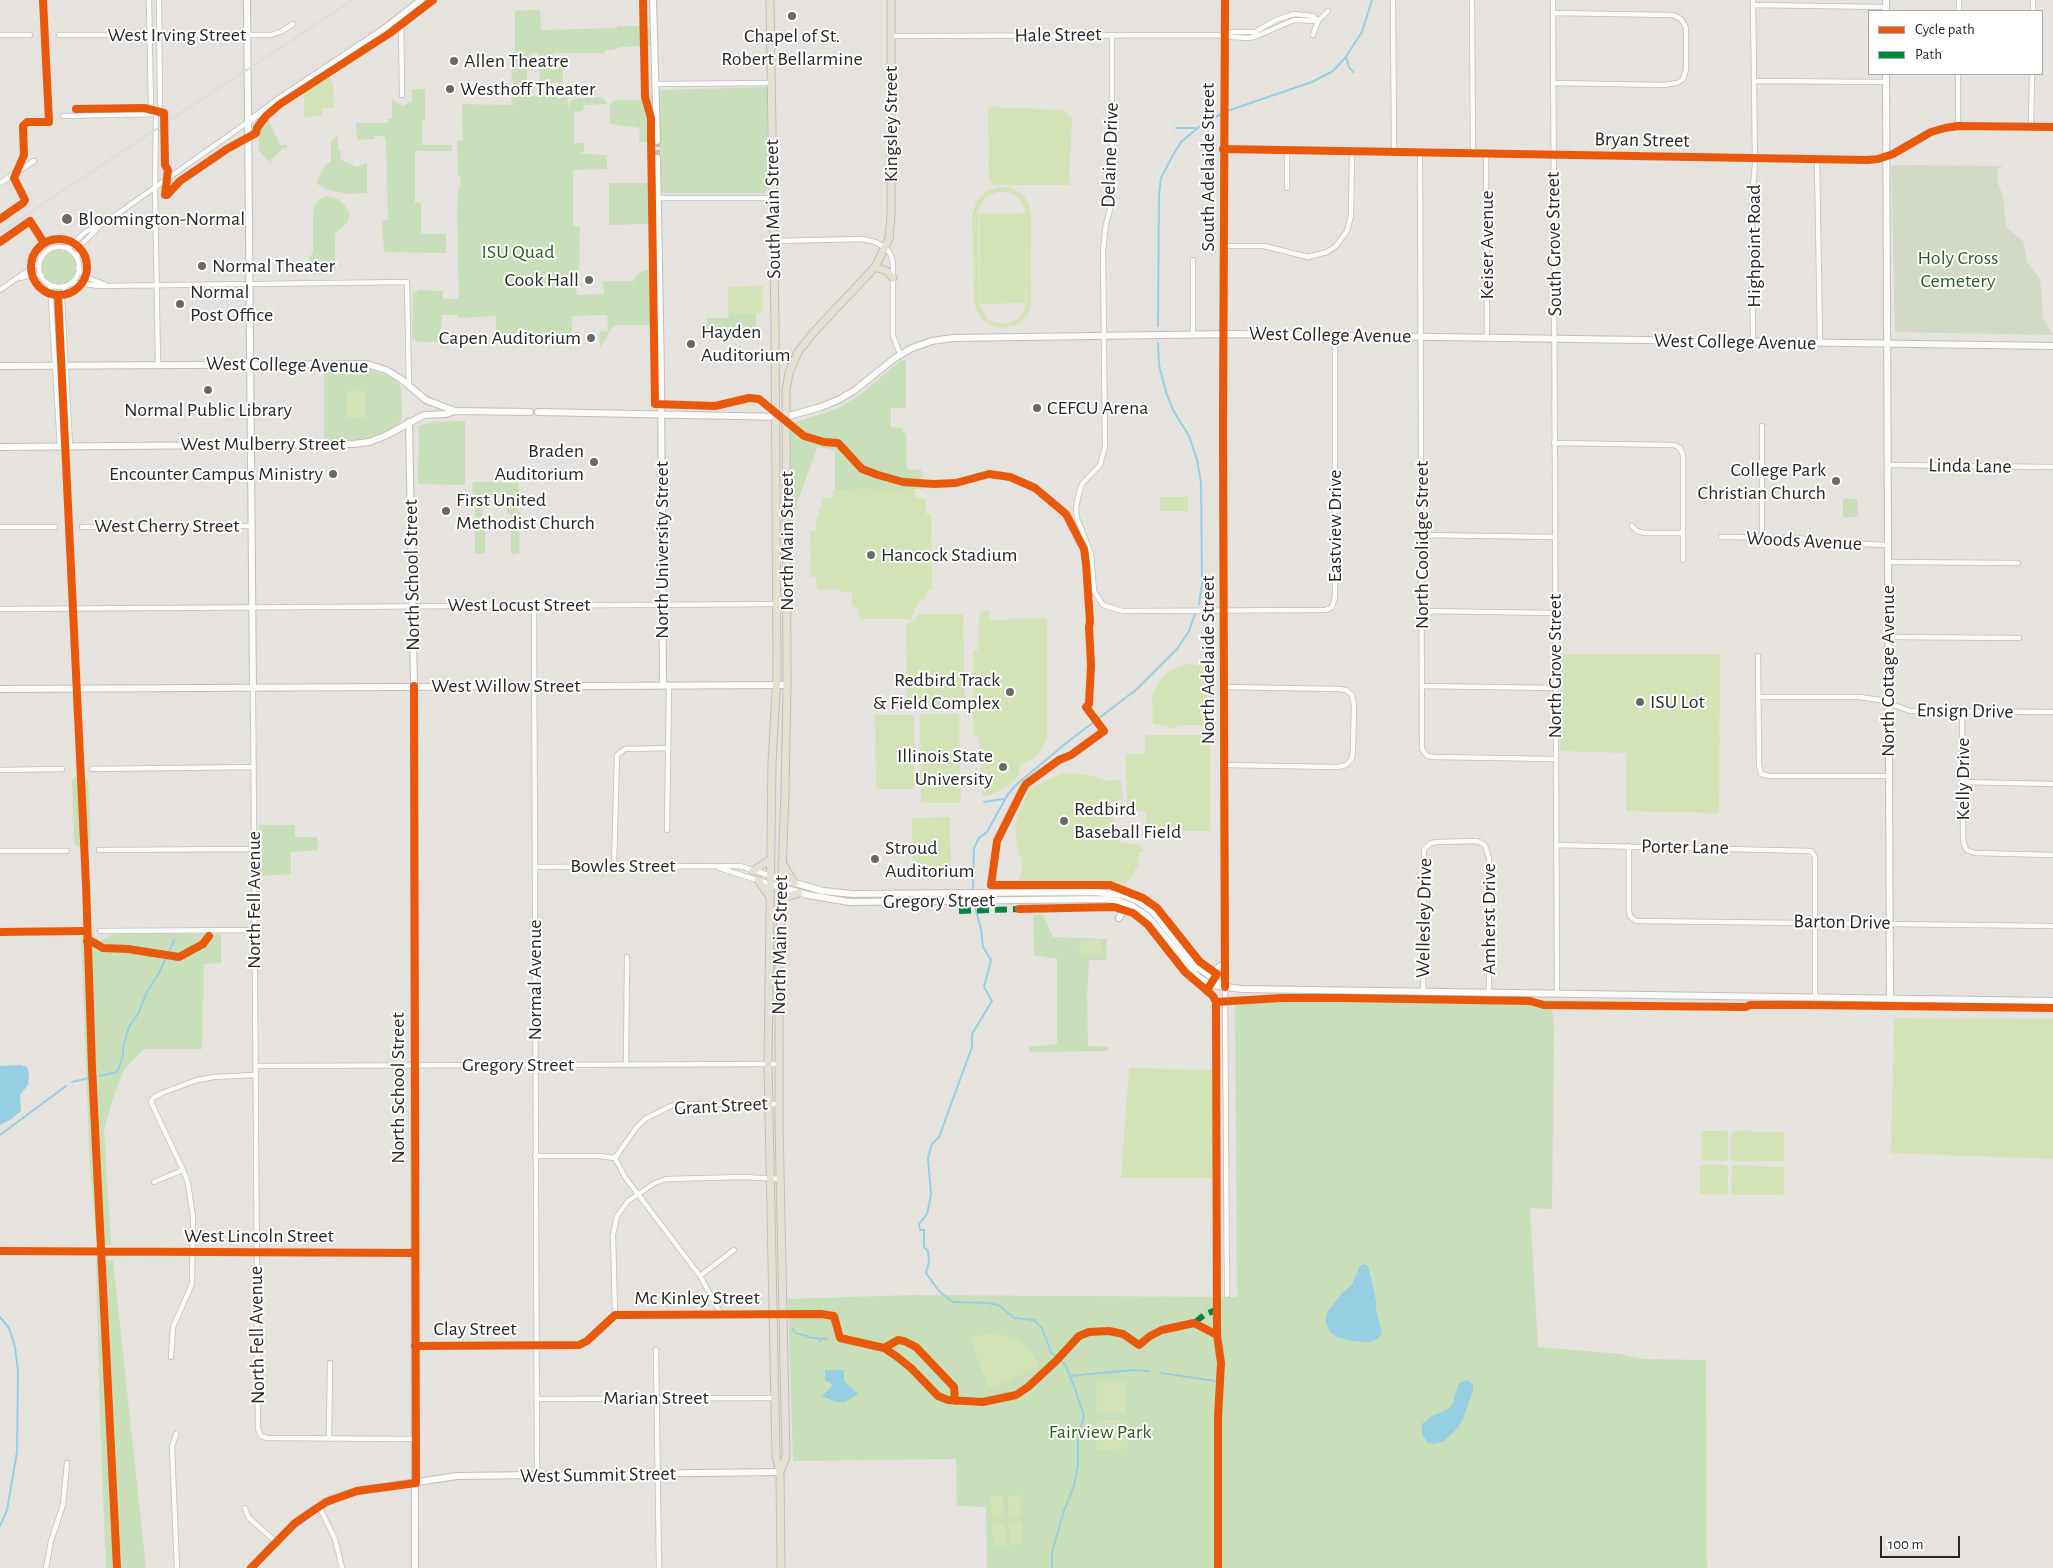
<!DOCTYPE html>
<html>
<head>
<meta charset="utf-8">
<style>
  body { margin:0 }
  #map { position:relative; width:2053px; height:1568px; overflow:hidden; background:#e6e2de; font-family:"Alegreya Sans",sans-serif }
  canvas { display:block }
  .legend { position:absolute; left:1868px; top:10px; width:175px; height:65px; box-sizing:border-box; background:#fff; border:1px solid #a9a9a9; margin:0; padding:6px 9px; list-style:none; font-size:15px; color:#282828 }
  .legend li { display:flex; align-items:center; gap:10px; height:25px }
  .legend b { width:25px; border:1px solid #a9a9a9 }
  .scale { position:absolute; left:1880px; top:1536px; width:80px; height:22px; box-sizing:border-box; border:2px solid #282828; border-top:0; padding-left:6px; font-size:15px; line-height:18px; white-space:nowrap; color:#282828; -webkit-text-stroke:4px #fff; paint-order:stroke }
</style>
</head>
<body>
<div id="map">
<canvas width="2053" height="1568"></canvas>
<ul class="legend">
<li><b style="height:6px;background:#e8590c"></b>Cycle path</li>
<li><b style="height:6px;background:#00873e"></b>Path</li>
</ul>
<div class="scale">100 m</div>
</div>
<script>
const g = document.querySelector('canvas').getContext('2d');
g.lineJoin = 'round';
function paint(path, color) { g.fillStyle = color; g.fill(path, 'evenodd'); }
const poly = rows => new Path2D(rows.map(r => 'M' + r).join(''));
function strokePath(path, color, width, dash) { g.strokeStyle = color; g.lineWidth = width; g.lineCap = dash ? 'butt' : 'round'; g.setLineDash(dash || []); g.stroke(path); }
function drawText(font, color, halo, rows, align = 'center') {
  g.font = font + ' "Alegreya Sans",sans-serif'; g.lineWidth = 4; g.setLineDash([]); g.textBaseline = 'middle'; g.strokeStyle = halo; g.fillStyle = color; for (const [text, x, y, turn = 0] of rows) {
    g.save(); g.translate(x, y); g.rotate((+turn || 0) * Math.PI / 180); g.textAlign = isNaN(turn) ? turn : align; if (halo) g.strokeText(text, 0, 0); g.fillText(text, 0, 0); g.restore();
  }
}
const green = poly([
  [540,10,541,30,617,28,618,26,647,26,650,29,651,46,620,47,613,50,605,50,605,53,554,53,553,55,539,56,539,53,529,54,530,68,527,69,527,84,529,84,528,96,553,95,557,99,567,97,569,108,570,101,575,99,601,97,606,101,607,104,584,105,583,111,574,112,574,143,584,143,584,151,580,154,605,155,607,156,607,169,573,170,573,226,580,227,579,275,574,276,577,295,604,294,603,281,634,281,636,276,644,270,653,270,655,272,657,323,655,325,616,325,612,328,600,348,599,332,608,331,607,315,572,316,572,332,580,332,580,337,520,338,496,336,496,316,458,318,458,315,442,315,440,342,420,342,412,339,413,294,419,290,443,291,443,299,459,299,457,214,458,187,461,187,460,176,458,176,457,141,463,140,462,104,514,105,511,100,514,85,511,75,515,53,515,11],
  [563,63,563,83,540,83,539,64],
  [767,87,768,188,764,193,665,193,661,191,660,142,639,142,640,128,610,124,610,104,614,100,646,100,646,97,660,90],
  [412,89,425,89,425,120,422,120,422,145,452,145,452,150,449,151,415,151,415,203,421,203,421,234,446,234,446,253,384,252,382,220,388,220,386,140,384,136,375,136,375,139,357,140,356,123,387,123,388,119,392,118,392,99,397,103,403,106,412,101],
  [265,119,268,120,280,145,287,145,287,150,284,147,270,161,271,164,259,151,259,129],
  [338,136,338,150,340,150,341,160,357,167,367,163,367,193,347,194,328,190,316,183,325,165,331,162,331,141],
  [609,183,649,183,650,224,609,225],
  [326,196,333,197,342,202,349,212,349,217,348,222,335,234,335,269,323,274,309,274,309,258,313,252,313,213,315,205,320,199],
  '42 267a17 17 0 1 1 34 0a17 17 0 1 1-34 0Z',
  [756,313,756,334,731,335,730,333,706,330,707,318,727,318,730,314],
  [906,359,906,408,891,408,891,427,903,428,903,433,906,433,907,469,921,470,922,473,924,473,920,479,923,489,835,490,835,450,817,447,794,512,790,512,789,430,793,423,839,408,862,393,900,361],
  [324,367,369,369,392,378,401,386,402,421,385,432,361,441,324,442],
  [465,421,465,485,418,484,419,426,431,422],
  [473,482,519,483,518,511,520,513,519,554,511,554,511,515,507,514,507,495,482,495,482,520,485,521,485,552,483,554,475,554,475,494,472,491],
  [1843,499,1857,499,1858,517,1843,517],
  [75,777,85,777,88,781,91,841,88,846,77,847,74,842,72,781],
  [258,825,295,825,295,837,317,837,318,850,291,852,291,874,259,876],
  [1033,915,1043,915,1053,937,1107,939,1106,960,1089,960,1087,997,1088,1046,1108,1047,1109,1051,1029,1052,1029,1047,1057,1044,1057,959,1034,955],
  [85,933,101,941,111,935,121,934,221,934,221,963,204,964,202,1049,144,1049,124,1069,112,1102,104,1129,111,1245,104,1244,96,1236,90,1169,84,1013,81,934],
  [1235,998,1551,1000,1554,1028,1552,1209,1530,1208,1538,1347,1620,1354,1642,1359,1706,1360,1707,1568,987,1568,986,1507,957,1506,956,1459,793,1461,788,1299,912,1295,1237,1297],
  [96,1260,113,1260,146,1568,106,1568,100,1418]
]);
const cemetery = poly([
  [1891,165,2003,166,1997,170,1998,183,2003,196,2006,227,2023,241,2027,262,2040,279,2043,318,2053,335,1895,332]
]);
const pitch = poly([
  [329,77,333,84,334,108,323,108,322,116,304,117,304,91,322,78],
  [988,107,1064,110,1072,119,1069,185,993,185,989,178],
  [999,187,1011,188,1024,196,1029,204,1031,218,1031,308,1028,315,1019,324,1003,328,993,326,983,320,976,310,974,300,972,214,977,201,982,195,987,191],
  [997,192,1009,192,1018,197,1026,211,1027,303,1020,317,1008,324,997,323,988,319,979,304,978,210,985,198],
  [1026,213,1026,303,980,304,979,214],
  [763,286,763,313,728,314,728,287],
  [347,391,365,391,365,418,347,418],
  [915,489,915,498,926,499,926,514,931,514,932,589,927,590,927,597,917,604,911,619,860,619,859,609,852,606,852,592,840,592,839,589,817,590,816,577,811,577,810,531,816,531,816,517,819,517,819,509,822,508,822,498,832,498,833,490],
  [1160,497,1188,497,1188,511,1160,511],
  [980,611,989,611,989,620,1047,618,1047,738,1038,755,1020,765,1019,775,1015,780,996,793,986,796,982,795,979,736,973,736,973,650,978,650],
  [918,614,963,614,965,708,916,708,915,704,907,705,906,625,915,620],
  [1560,654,1720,654,1719,813,1626,811,1626,753,1560,751],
  [1189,664,1204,666,1213,665,1213,718,1205,725,1177,725,1177,728,1167,728,1167,725,1153,724,1152,697,1156,686,1165,674,1178,667],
  [920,714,959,714,961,803,921,803],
  [875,715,914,715,914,789,876,789],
  [1145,735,1210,735,1210,831,1146,831,1146,811,1127,811,1126,754,1145,754],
  [1065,773,1089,775,1108,781,1121,780,1123,800,1111,802,1114,832,1120,832,1120,843,1138,844,1144,850,1144,852,1139,852,1139,866,1135,869,1134,875,1125,884,1018,884,1023,867,1016,840,1015,824,1020,810,1030,789,1049,779],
  [950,817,951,877,913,877,912,818],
  [1079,940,1102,940,1102,953,1079,953],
  [1894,1018,2053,1019,2053,1159,1891,1153],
  [1129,1068,1213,1070,1213,1178,1121,1178],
  [1703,1131,1727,1131,1728,1133,1728,1159,1726,1161,1702,1160,1701,1159,1701,1133],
  [1733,1131,1782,1132,1784,1134,1784,1160,1782,1161,1733,1161,1731,1159,1731,1134],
  [1702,1165,1726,1165,1728,1167,1728,1193,1726,1195,1702,1194,1700,1193,1700,1167],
  [1732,1165,1784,1167,1784,1194,1782,1195,1733,1195,1731,1193],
  [983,1334,1003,1335,1017,1340,1033,1354,1039,1366,993,1388,988,1386,970,1338],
  [1097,1383,1126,1383,1126,1413,1097,1413],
  [1097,1420,1127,1420,1127,1449,1097,1450],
  [1020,1495,1021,1517,1009,1518,1008,1496],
  [991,1496,1003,1496,1004,1518,992,1519],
  [1022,1522,1023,1544,1010,1545,1009,1523],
  [992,1523,1005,1523,1006,1545,993,1545]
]);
const water = poly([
  [20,1065,27,1067,29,1073,28,1085,20,1095,21,1111,10,1120,0,1125,0,1066],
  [1364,1264,1368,1266,1371,1277,1376,1301,1376,1310,1382,1334,1377,1339,1370,1342,1352,1341,1336,1337,1330,1332,1325,1319,1328,1311,1343,1292,1351,1286,1360,1266],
  [825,1370,844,1370,844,1381,858,1394,845,1402,837,1402,826,1398,822,1396,833,1385,829,1382,825,1381],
  [1468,1380,1473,1384,1473,1391,1462,1421,1455,1431,1444,1441,1435,1444,1428,1443,1422,1434,1422,1424,1432,1416,1448,1409,1452,1405,1459,1383]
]);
const stream = poly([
  [1346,57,1349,67,1353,72],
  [1227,111,1312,82,1333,71,1345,58,1362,32,1372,0],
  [1176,128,1195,128],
  [1158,326,1159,194,1161,178,1173,155,1181,142,1205,122,1223,113],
  [1158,343,1159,365,1166,392,1173,410,1189,436,1197,460,1201,483,1202,585,1199,604],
  [984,802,1003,799],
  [973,889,974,848,979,838,987,832,1008,794,1016,785,1065,744,1137,689,1177,649,1189,631,1195,614],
  [974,904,981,929,983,947,991,960,984,987,992,1001,972,1034,972,1047,939,1137,932,1144,928,1158,931,1195,927,1214,919,1224,920,1230,924,1230,924,1247,928,1251,929,1262,926,1273,939,1291,953,1302,989,1303,1000,1306,1014,1318,1034,1320,1042,1328,1051,1352,1066,1366,1075,1389,1084,1416,1078,1437,1078,1465,1074,1486,1064,1511,1052,1552,1052,1568],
  [100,1076,117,1072,123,1056,123,1047,129,1027,139,1012,147,992,159,973,174,940],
  [72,1082,89,1078],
  [0,1135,66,1086],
  [0,1317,9,1328,15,1347,18,1371,17,1452,7,1510,0,1526],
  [792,1328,795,1333,808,1336,810,1338,819,1338,820,1341,823,1338,827,1339],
  [1161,1373,1215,1381],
  [1069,1376,1133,1370,1149,1371]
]);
const secondaryTunnel = poly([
  [657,141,657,158]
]);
const street = poly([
  [149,0,151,108,156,114],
  [1393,0,1394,152],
  [1472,0,1473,153],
  [1553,0,1557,994],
  [1753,0,1755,164,1752,198,1753,342],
  [1753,5,1886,7],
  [1959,11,1959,0],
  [2033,11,2033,0],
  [1553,13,1673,15,1681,19,1686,28,1686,70,1683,79,1677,83,1664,85,1553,83],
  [1294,14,1313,16,1318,21,1294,20,1257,36,1249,38,1232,37,1225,35,1232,32,1255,32,1276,20,1294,14],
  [401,16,402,95],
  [0,35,30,35],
  [59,35,271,35,282,31,293,24],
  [1112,35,1112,202,1106,224,1103,250,1105,447,1100,465,1082,484,1079,493,1076,508,1077,518,1091,554,1094,591,1103,605,1122,611,1326,610,1332,607,1335,597,1335,336],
  [1313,35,1318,21,1328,11],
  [891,36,1225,35],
  [1754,81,1886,82],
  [656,84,771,83],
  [63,116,156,114],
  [1958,126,1958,74],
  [2031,126,2032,74],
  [1223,149,1867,160,1878,159,1893,154,1931,132,1945,128,1958,126,2053,127],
  [1420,152,1422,749,1427,756,1434,757,1556,759],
  [1486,153,1487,338],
  [1817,159,1820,343],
  [0,183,34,161],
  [1287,188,1287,150],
  [658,198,773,198],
  [774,241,863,239,875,242,886,248,891,255,893,264,893,336,900,354],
  [1225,246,1264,246,1308,257,1327,252,1336,246,1347,231,1351,216,1352,151],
  '39 267a20 20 0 1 1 40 0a20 20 0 1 1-40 0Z',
  [64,248,71,246,85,232,98,226],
  [77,258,79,247,100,226,248,122],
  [1193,260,1193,334],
  [78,268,85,277,104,284],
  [21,278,32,274,42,276],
  [50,284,60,446],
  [69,284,80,283,98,286,407,282,409,386],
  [65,286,62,298,70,446],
  [0,290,40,262],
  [158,365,155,187,156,114,160,108,159,0],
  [1554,443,1674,445,1680,448,1683,455,1683,560],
  [1888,465,2053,467],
  [1632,526,1637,531,1644,533,1683,533],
  [0,527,55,527],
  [82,527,252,526],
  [1422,535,1555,537],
  [1721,537,1798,538,1832,543,1888,545],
  [1762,538,1762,426],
  [1888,562,2018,563],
  [534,605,537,1475],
  [0,609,787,604],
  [1422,611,1555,613],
  [1888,637,2019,638],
  [1758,656,1759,765,1761,774,1769,776,1889,776],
  [1422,686,1555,688],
  [1224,687,1338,689,1346,690,1352,695,1354,705,1353,749,1352,759,1346,765,1338,767,1224,765],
  [253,688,258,1429,261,1436,267,1438,415,1439],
  [1758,697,1859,697,1880,700,1910,711,2053,712],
  [1962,711,1963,839,1965,847,1967,850,1975,853,2053,855],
  [92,769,254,767],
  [0,770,62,769],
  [1963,782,2053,784],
  [667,830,669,685],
  [1556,845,1811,851,1815,857,1815,998],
  [1629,846,1629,910,1630,916,1636,921,2053,926],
  [99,850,254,849],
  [0,851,67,851],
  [614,866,617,755,625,749,668,748],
  [535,867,740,866,781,879],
  [719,868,770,884],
  [100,931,254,930],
  [0,932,82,931],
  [1225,987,1227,1295],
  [1423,992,1424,849,1431,843,1438,842,1477,841,1485,845,1489,858,1489,993],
  [626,1064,627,957],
  [256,1066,779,1064],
  [535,1156,598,1156,615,1158,636,1128,645,1119,671,1106,687,1104,779,1104],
  [615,1158,625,1177,700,1276,721,1314],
  [154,1182,183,1170],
  [0,1251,415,1253],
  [700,1276,734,1250],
  [615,1315,613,1235,617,1216,628,1201,655,1183,666,1179,744,1177,779,1179],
  [415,1346,579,1345,587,1341,615,1315,779,1314],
  [656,1350,659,1568],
  [171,1357,173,1327,192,1284,193,1217,188,1183,183,1170,151,1102,153,1098,162,1093,197,1080,214,1077,255,1075],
  [537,1399,775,1398],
  [176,1434,172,1447,177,1568],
  [329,1439,330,1363],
  [319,1506,335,1539,342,1568],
  [245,1508,249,1518,276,1542],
  [46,1568,51,1541,63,1505,67,1463]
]);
const secondary = poly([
  [247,0,253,688],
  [653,0,657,141],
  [1225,0,1223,427,1225,987],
  [1886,0,1886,11],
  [1886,74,1890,999],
  [248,122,279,99,384,29,421,0],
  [657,158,661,375,663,685],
  [0,366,367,364,386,370,401,379,426,400,455,411,530,412],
  [538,412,785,417,821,407,838,400,855,390,895,358,912,348,932,341,953,338,1231,334,2053,346],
  [409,422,414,686,415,1568],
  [0,447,354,444,369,442,385,436,424,415,446,414,455,411],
  [0,689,787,685],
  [781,879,823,891,853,894,1094,892,1123,895,1138,901,1153,912,1196,966,1224,986],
  [770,884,808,895,849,902,1105,899,1119,901,1132,906,1147,916,1198,977,1211,985,1242,989,2053,1001],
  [1119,918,1123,911,1132,906],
  [1205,972,1212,972,1225,963],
  [251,1568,287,1531,310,1512,336,1497,357,1491,457,1476,780,1472]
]);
const primary = poly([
  [770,0,775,326,777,676,772,763,768,1064,776,1457,780,1472,781,1568],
  [875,267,887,271,893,278],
  [782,862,794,883],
  [753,871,771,859],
  [758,880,770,897],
  [780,906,787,897,799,893],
  [780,1472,786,1457,779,1123,779,956,785,791,787,685,786,390,789,373,798,352,813,333,875,267,889,239,891,216,891,0]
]);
const rail = poly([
  [0,232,353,0]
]);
const quiet = poly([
  [959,911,1020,909],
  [1194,1323,1204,1315,1218,1309]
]);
const cycleway = poly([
  [643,0,645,97,651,118,651,136,655,404,715,406,749,398,759,399,804,436,824,442,838,443,862,469,878,475,903,482,934,484,956,483,989,474,1010,477,1035,488,1066,514,1084,549,1086,563,1090,622,1089,627,1091,665,1089,704,1086,707,1104,731,1071,755,1059,760,1026,784,1023,789,997,841,991,885,1110,885,1143,898,1157,908,1200,962,1217,974,1207,990],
  [1225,0,1223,427,1225,987],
  [76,109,144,108,164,113,165,165,168,170,165,195,167,195,180,181,227,149,256,133,257,128,266,116,280,104,390,33,433,0],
  [1223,149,1867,160,1878,159,1893,154,1931,132,1945,128,1958,126,2053,127],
  [0,219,23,203,25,200,14,178,24,155,23,126,27,122,49,122,43,0],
  '31 267a28 28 0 1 1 56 0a28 28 0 1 1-56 0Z',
  [0,242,30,221,44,243],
  [58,295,86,884,92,1068,117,1568],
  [1019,909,1114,907,1133,913,1148,925,1185,972,1213,996,1216,1002,1217,1335,1221,1363,1218,1417,1218,1568],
  [0,932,82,931],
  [87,941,91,941,103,948,128,949,179,957,203,944,209,936],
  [1216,1002,1281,998,1344,998,1530,1001,1544,1005,1746,1007,1750,1005,1805,1005,2053,1008],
  [0,1251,415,1253],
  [415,1346,579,1345,587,1341,615,1315,821,1314,834,1316,840,1338,884,1348,896,1356,911,1368,938,1396,948,1400,983,1402,1016,1395,1028,1387,1056,1361,1079,1336,1089,1332,1109,1331,1123,1334,1139,1345,1150,1336,1162,1330,1194,1323,1217,1335],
  [884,1348,898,1340,904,1341,916,1347,954,1387,955,1401],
  [251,1568,295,1523,326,1502,357,1491,416,1483,414,686]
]);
const markers = [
  [792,16,5,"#6a6968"],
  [454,61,5,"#6a6968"],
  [450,89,5,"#6a6968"],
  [67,219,6,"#6a6968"],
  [202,266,5,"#6a6968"],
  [589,280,5,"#6a6968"],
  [180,304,5,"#6a6968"],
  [591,338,5,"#6a6968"],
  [691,344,5,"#6a6968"],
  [208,390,5,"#6a6968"],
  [1037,408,5,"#6a6968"],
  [594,462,5,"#6a6968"],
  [333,474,5,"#6a6968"],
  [1836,481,5,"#6a6968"],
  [446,511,5,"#6a6968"],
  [871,555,5,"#6a6968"],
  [1010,692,5,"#6a6968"],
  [1640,702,5,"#6a6968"],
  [1003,767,5,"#6a6968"],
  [1064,821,5,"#6a6968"],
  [875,859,5,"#6a6968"]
];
const streetNames = [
  ["West Irving Street",177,35],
  ["Hale Street",1058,35,-1],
  ["Kingsley Street",891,124,-90],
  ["Bryan Street",1642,140,1],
  ["Delaine Drive",1110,155,-88],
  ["South Adelaide Street",1208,167,-90],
  ["South Main Street",773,209,-91],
  ["South Grove Street",1554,244,-91],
  ["Keiser Avenue",1487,245,-90],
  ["Highpoint Road",1754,246,-90],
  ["West College Avenue",1330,335,1],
  ["West College Avenue",1735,342,1],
  ["West College Avenue",287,365,1],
  ["West Mulberry Street",263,444],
  ["Linda Lane",1970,466,1],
  ["West Cherry Street",167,526],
  ["Eastview Drive",1335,526,-90],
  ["North Main Street",787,541,-90],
  ["Woods Avenue",1804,541,3],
  ["North Coolidge Street",1422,545,-90],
  ["North University Street",662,550,-90],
  ["North School Street",412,575,-91],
  ["West Locust Street",519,605],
  ["North Adelaide Street",1208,660,-90],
  ["North Grove Street",1555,666,-90],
  ["North Cottage Avenue",1888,671,-90],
  ["West Willow Street",506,686],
  ["Ensign Drive",1965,711,1],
  ["Kelly Drive",1963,779,-90],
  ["Porter Lane",1685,847,1],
  ["Bowles Street",623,866],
  ["North Fell Avenue",254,900,-90],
  ["Gregory Street",939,901,-1],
  ["Wellesley Drive",1424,918,-89],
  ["Amherst Drive",1489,919,-90],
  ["Barton Drive",1842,922,1],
  ["North Main Street",780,945,-89],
  ["Normal Avenue",535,980,-90],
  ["Gregory Street",518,1065],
  ["North School Street",398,1088,-90],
  ["Grant Street",721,1106,-3],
  ["West Lincoln Street",259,1236],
  ["Mc Kinley Street",697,1298],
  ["Clay Street",475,1329],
  ["North Fell Avenue",257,1335,-91],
  ["Marian Street",656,1398],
  ["West Summit Street",598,1475,-1]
];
const poiNames = [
  ["Chapel of St.",792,36,"center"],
  ["Robert Bellarmine",792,59,"center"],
  ["Allen Theatre",464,61],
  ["Westhoff Theater",460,89],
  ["Bloomington-Normal",78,219],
  ["Normal Theater",212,266],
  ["Cook Hall",579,280,"right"],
  ["Normal",190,292],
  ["Post Office",190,315],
  ["Hayden",701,332],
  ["Auditorium",701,355],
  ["Capen Auditorium",581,338,"right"],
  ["CEFCU Arena",1047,408],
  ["Normal Public Library",208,410,"center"],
  ["Braden",584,451,"right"],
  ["Auditorium",584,474,"right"],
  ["College Park",1826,470,"right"],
  ["Christian Church",1826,493,"right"],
  ["Encounter Campus Ministry",323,474,"right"],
  ["First United",456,500],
  ["Methodist Church",456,523],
  ["Hancock Stadium",881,555],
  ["Redbird Track",1000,680,"right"],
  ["& Field Complex",1000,703,"right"],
  ["ISU Lot",1650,702],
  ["Illinois State",993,756,"right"],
  ["University",993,779,"right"],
  ["Redbird",1074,809],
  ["Baseball Field",1074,832],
  ["Stroud",885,848],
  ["Auditorium",885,871]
];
const parkNames = [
  ["ISU Quad",518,252],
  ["Holy Cross",1958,258],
  ["Cemetery",1958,281],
  ["Fairview Park",1100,1432]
];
paint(green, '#c9dfb9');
paint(cemetery, '#d2d9c6');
paint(pitch, '#d3e3b6');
paint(water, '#96cfe3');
strokePath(stream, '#96cfe3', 2);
strokePath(secondaryTunnel, '#c0bdba', 6, [6, 3]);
strokePath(street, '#c0bebf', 6);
strokePath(secondary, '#c0bebf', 8);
strokePath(primary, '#bfbdbc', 9);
strokePath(street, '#fbfbfa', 4.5);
strokePath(secondary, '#fbfbfa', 6);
strokePath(primary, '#e4e0d3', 7);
strokePath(rail, '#dddcdd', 2);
strokePath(quiet, '#00873e', 6, [12, 6]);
strokePath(cycleway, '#e8590c', 8);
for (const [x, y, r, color] of markers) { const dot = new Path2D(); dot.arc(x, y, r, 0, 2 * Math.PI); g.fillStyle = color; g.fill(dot); strokePath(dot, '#fff', 2); }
drawText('20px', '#282828', '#fff', streetNames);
drawText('20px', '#282828', '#fff', poiNames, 'left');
drawText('20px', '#2c5e1e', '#fff', parkNames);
</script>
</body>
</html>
